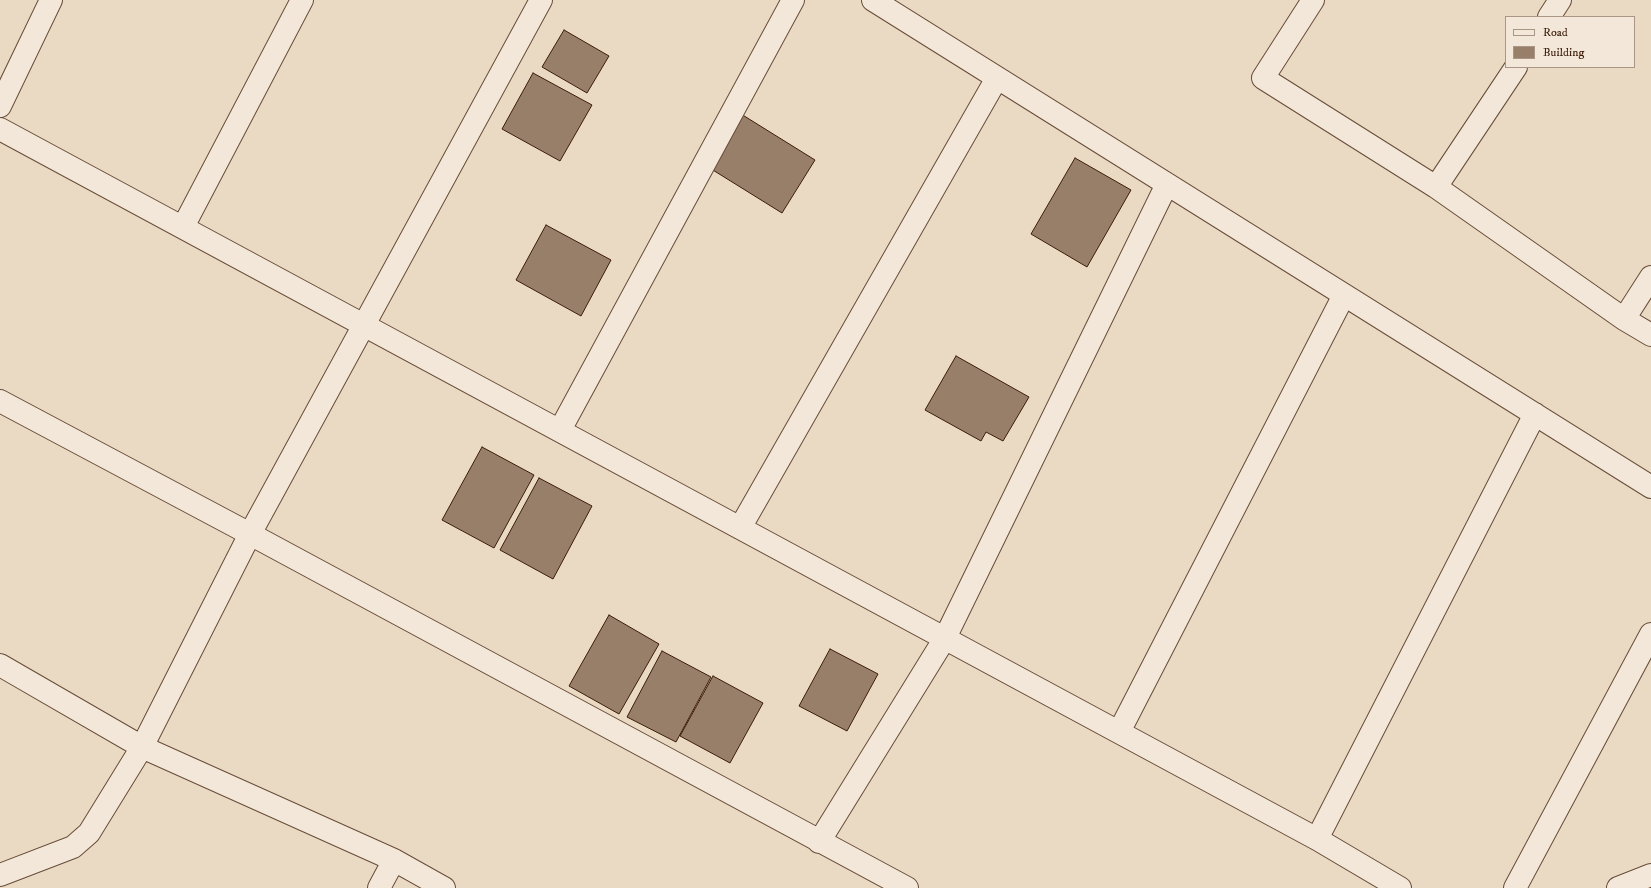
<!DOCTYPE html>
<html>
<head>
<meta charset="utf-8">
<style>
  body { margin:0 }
  #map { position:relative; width:1651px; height:888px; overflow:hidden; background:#ebdac3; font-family:"IM FELL DW Pica",serif }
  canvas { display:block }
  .legend { position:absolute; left:1505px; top:16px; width:130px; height:52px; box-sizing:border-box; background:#f2e7d8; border:1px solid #a99685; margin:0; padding:5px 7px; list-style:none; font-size:12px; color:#3c1c09 }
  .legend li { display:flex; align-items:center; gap:8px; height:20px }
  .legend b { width:20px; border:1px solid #a99685 }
</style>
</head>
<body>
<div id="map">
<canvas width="1651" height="888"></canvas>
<ul class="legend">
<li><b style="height:5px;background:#f2e7d8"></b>Road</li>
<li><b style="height:11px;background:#977f6a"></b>Building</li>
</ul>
</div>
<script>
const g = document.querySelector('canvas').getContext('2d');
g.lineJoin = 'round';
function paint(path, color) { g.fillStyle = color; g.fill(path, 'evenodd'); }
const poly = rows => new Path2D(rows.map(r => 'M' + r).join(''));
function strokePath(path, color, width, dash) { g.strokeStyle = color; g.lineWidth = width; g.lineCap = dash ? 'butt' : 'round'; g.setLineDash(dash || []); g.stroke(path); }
const building = poly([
  [564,30,609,56,587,93,542,67,564,30],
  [533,73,592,105,560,161,502,129,533,73],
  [741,114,815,160,782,213,708,167,741,114],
  [1075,158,1131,190,1087,267,1031,234,1075,158],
  [546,225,611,260,581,316,516,280,546,225],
  [956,356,1029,397,1003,441,986,432,981,441,925,410,956,356],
  [482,447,534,475,494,548,442,520,482,447],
  [539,478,592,506,553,579,500,550,539,478],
  [609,615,659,644,619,714,569,686,609,615],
  [830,649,878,674,847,731,799,706,830,649],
  [662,651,711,677,676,742,627,717,662,651],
  [713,676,763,703,730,763,680,736,713,676]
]);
const minor = poly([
  [873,0,1651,487],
  [1313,0,1263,78,1436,187,1624,319,1651,335],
  [1549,17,1560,0],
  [0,106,51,0],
  [0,129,1317,839,1400,888],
  [1436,187,1516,67],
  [183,227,302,0],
  [1624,319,1651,277],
  [0,401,250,534,907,888],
  [560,430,793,0],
  [740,528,997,78],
  [0,665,142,747,394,860,444,888],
  [1119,732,1344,295],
  [1317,839,1535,414],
  [819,842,945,638,1167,184],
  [0,875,73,847,89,833,142,747,250,534,541,0],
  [379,888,394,860],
  [1515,888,1651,634],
  [1618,888,1651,875]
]);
paint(building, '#977f6a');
strokePath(building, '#3c1c09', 1);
strokePath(minor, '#684c38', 24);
strokePath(minor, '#f2e7d8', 22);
</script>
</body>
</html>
